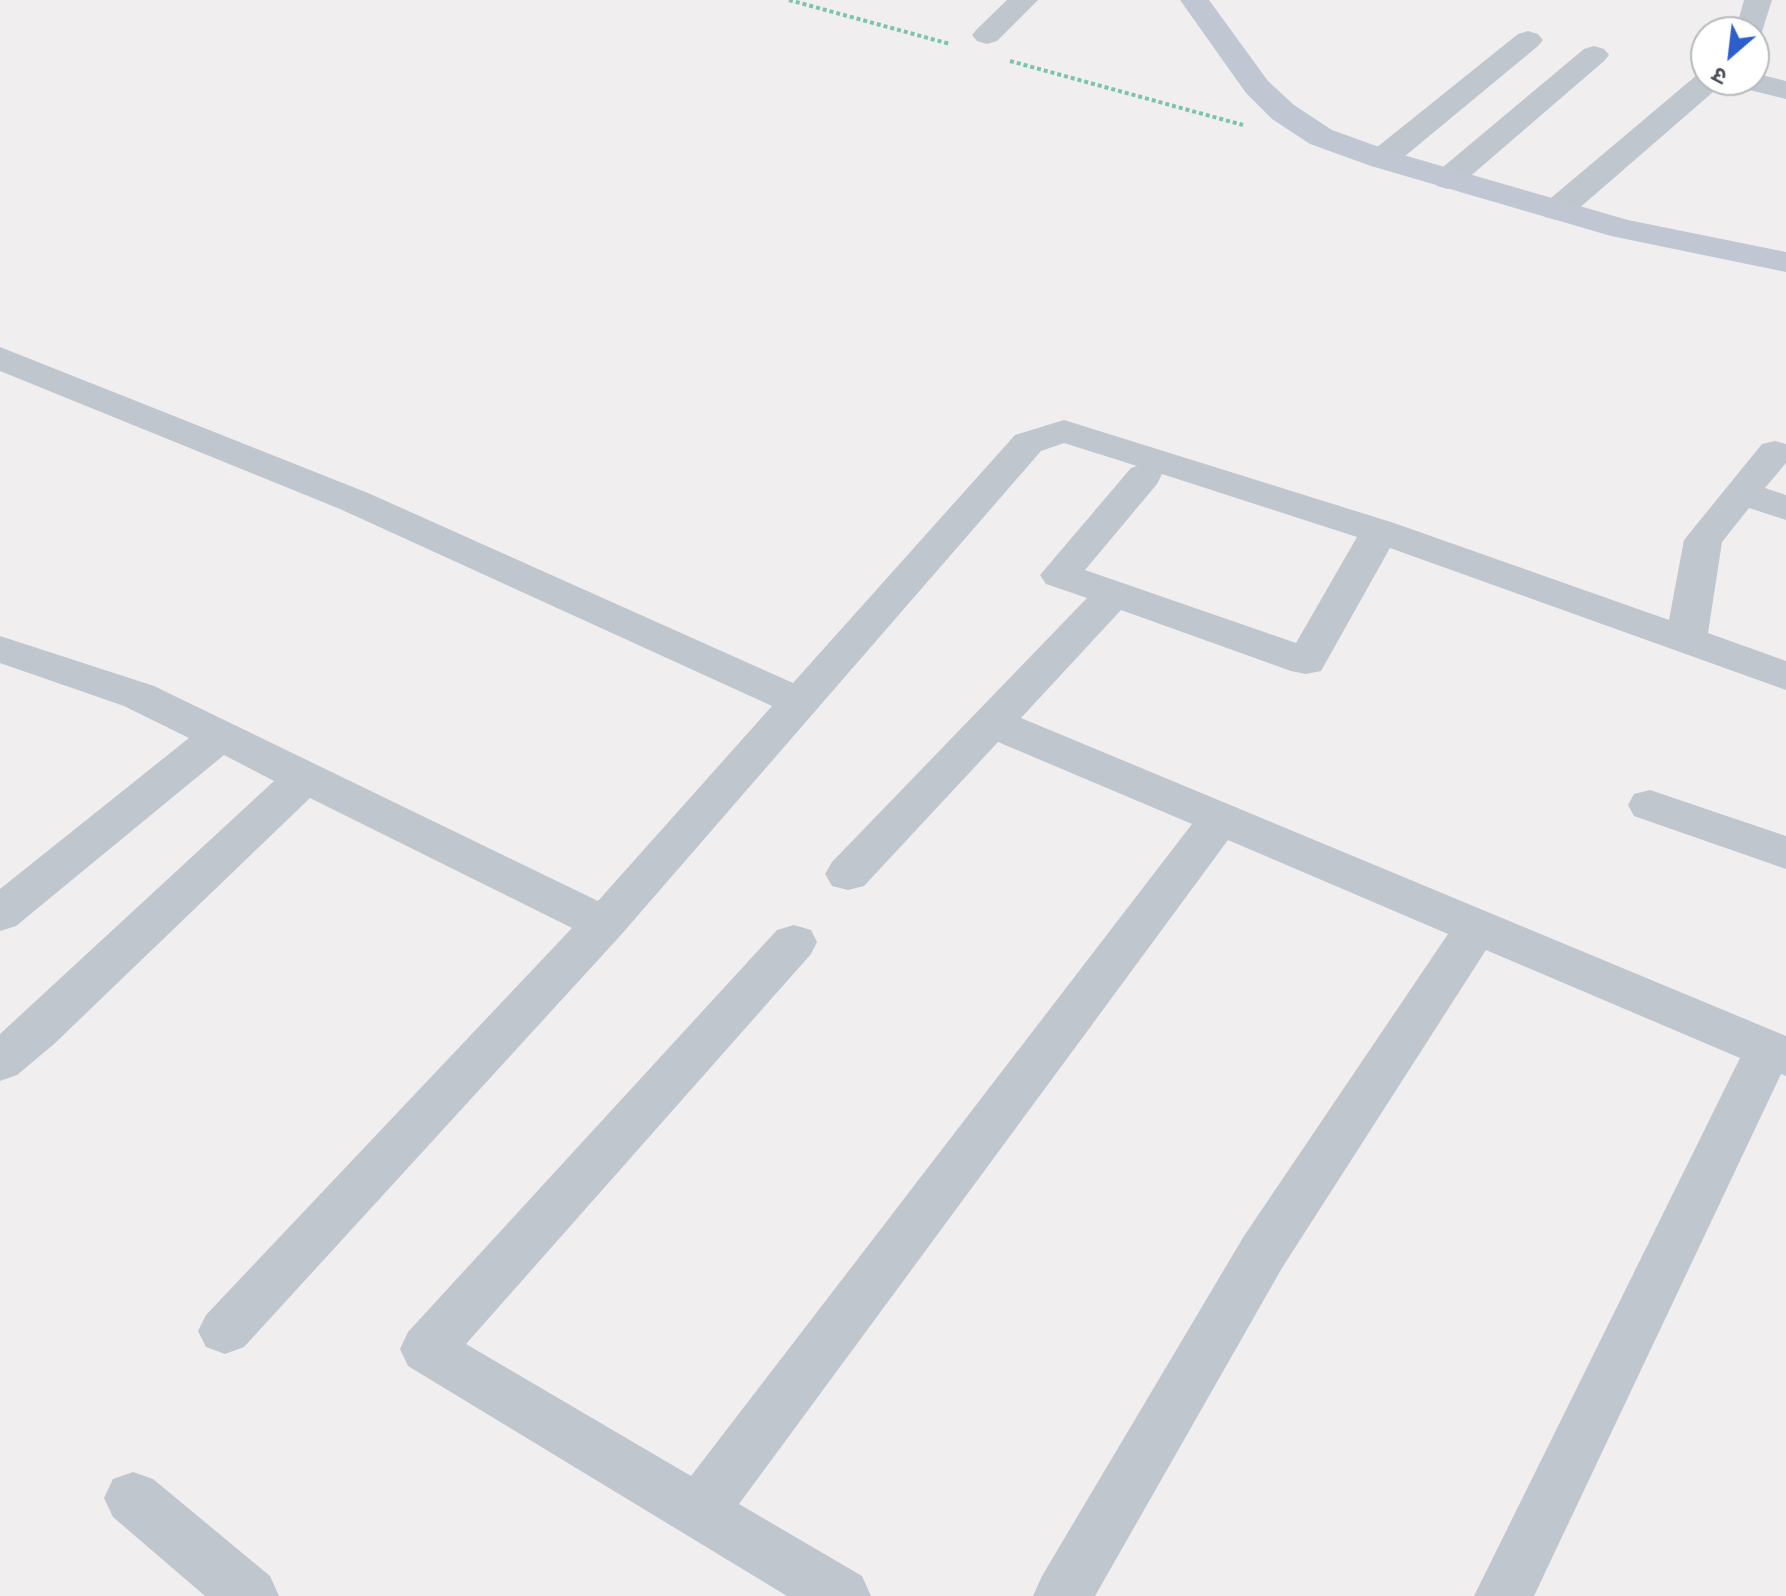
<!DOCTYPE html>
<html>
<head>
<meta charset="utf-8">
<style>
  body { margin:0 }
  #map { position:relative; width:1786px; height:1596px; overflow:hidden; background:#f0eeee; font-family:Helvetica,"Noto Sans Devanagari",sans-serif }
  canvas { display:block }
  .north { position:absolute; left:1690px; top:16px; width:80px; height:80px; box-sizing:border-box; background:#fff; border:2px solid #b6b9bd; border-radius:50%; rotate:208deg; font-size:22px; font-weight:700; line-height:32px; text-align:center; color:#484f59 }
  .north::after { content:''; display:block; margin:auto; width:28px; height:36px; background:#2c5fcc; clip-path:polygon(50% 0,100% 100%,50% 72%,0 100%) }
</style>
</head>
<body>
<div id="map">
<canvas width="1786" height="1596"></canvas>
<div class="north">उ</div>
</div>
<script>
const g = document.querySelector('canvas').getContext('2d');
g.lineJoin = 'round';
const poly = rows => new Path2D(rows.map(r => 'M' + r).join(''));
function strokePath(path, color, width, dash) { g.strokeStyle = color; g.lineWidth = width; g.lineCap = dash ? 'butt' : 'round'; g.setLineDash(dash || []); g.stroke(path); }
function paint(path, color) { g.fillStyle = color; g.fill(path, 'evenodd'); }
const path = poly([
  [789,0,950,44],
  [1010,61,1243,125]
]);
const street = poly([
  [1007,0,1038,0,997,41,987,44,977,41,972,35,977,29,1007,0],
  [1744,0,1772,0,1760,38,1754,40,1754,32,1735,32,1744,0],
  [1528,31,1538,34,1543,40,1538,46,1393,166,1382,168,1371,166,1366,159,1371,152,1518,34,1528,31],
  [1594,46,1604,49,1609,55,1604,61,1459,186,1448,189,1437,186,1432,179,1437,172,1584,49,1594,46],
  [1706,72,1706,80,1724,80,1720,86,1569,217,1557,220,1545,217,1541,210,1545,203,1698,74,1706,72],
  [1754,73,1786,81,1786,99,1733,86,1729,80,1754,80,1754,73],
  [0,347,368,493,793,683,1015,435,1064,420,1394,523,1669,620,1684,540,1762,444,1775,441,1786,444,1786,463,1765,488,1786,495,1786,520,1749,508,1722,542,1708,633,1786,661,1786,690,1390,548,1321,671,1306,674,1291,671,1121,610,1021,718,1786,1036,1786,1076,1781,1074,1534,1596,1474,1596,1740,1058,1486,950,1282,1268,1095,1596,1033,1596,1042,1576,1244,1236,1448,934,1228,840,739,1504,862,1576,871,1596,787,1596,408,1366,400,1349,408,1332,777,930,794,925,811,930,817,942,811,954,466,1344,691,1476,1192,824,998,742,864,886,848,890,832,886,825,874,832,862,1087,598,1046,584,1040,575,1131,468,1137,466,1064,443,1041,451,620,936,244,1347,225,1354,206,1347,198,1331,206,1315,572,928,310,798,53,1045,17,1075,0,1081,0,1034,274,781,224,755,16,926,0,931,0,889,189,738,124,706,0,663,0,636,154,686,598,901,772,706,340,509,0,371,0,347],
  [1162,474,1357,537,1296,643,1085,570,1157,484,1162,474],
  [1650,790,1786,836,1786,869,1634,816,1628,805,1634,794,1650,790],
  [133,1472,153,1479,270,1576,279,1596,205,1596,113,1517,104,1498,113,1479,133,1472]
]);
const secondary = poly([
  [1180,0,1209,0,1268,81,1294,105,1332,130,1393,152,1628,220,1786,252,1786,272,1611,236,1371,166,1310,144,1272,119,1246,93,1180,0]
]);
strokePath(path, '#7cc4a9', 4, [4, 3]);
paint(street, '#c0c6ce');
paint(secondary, '#c0c7d3');
</script>
</body>
</html>
